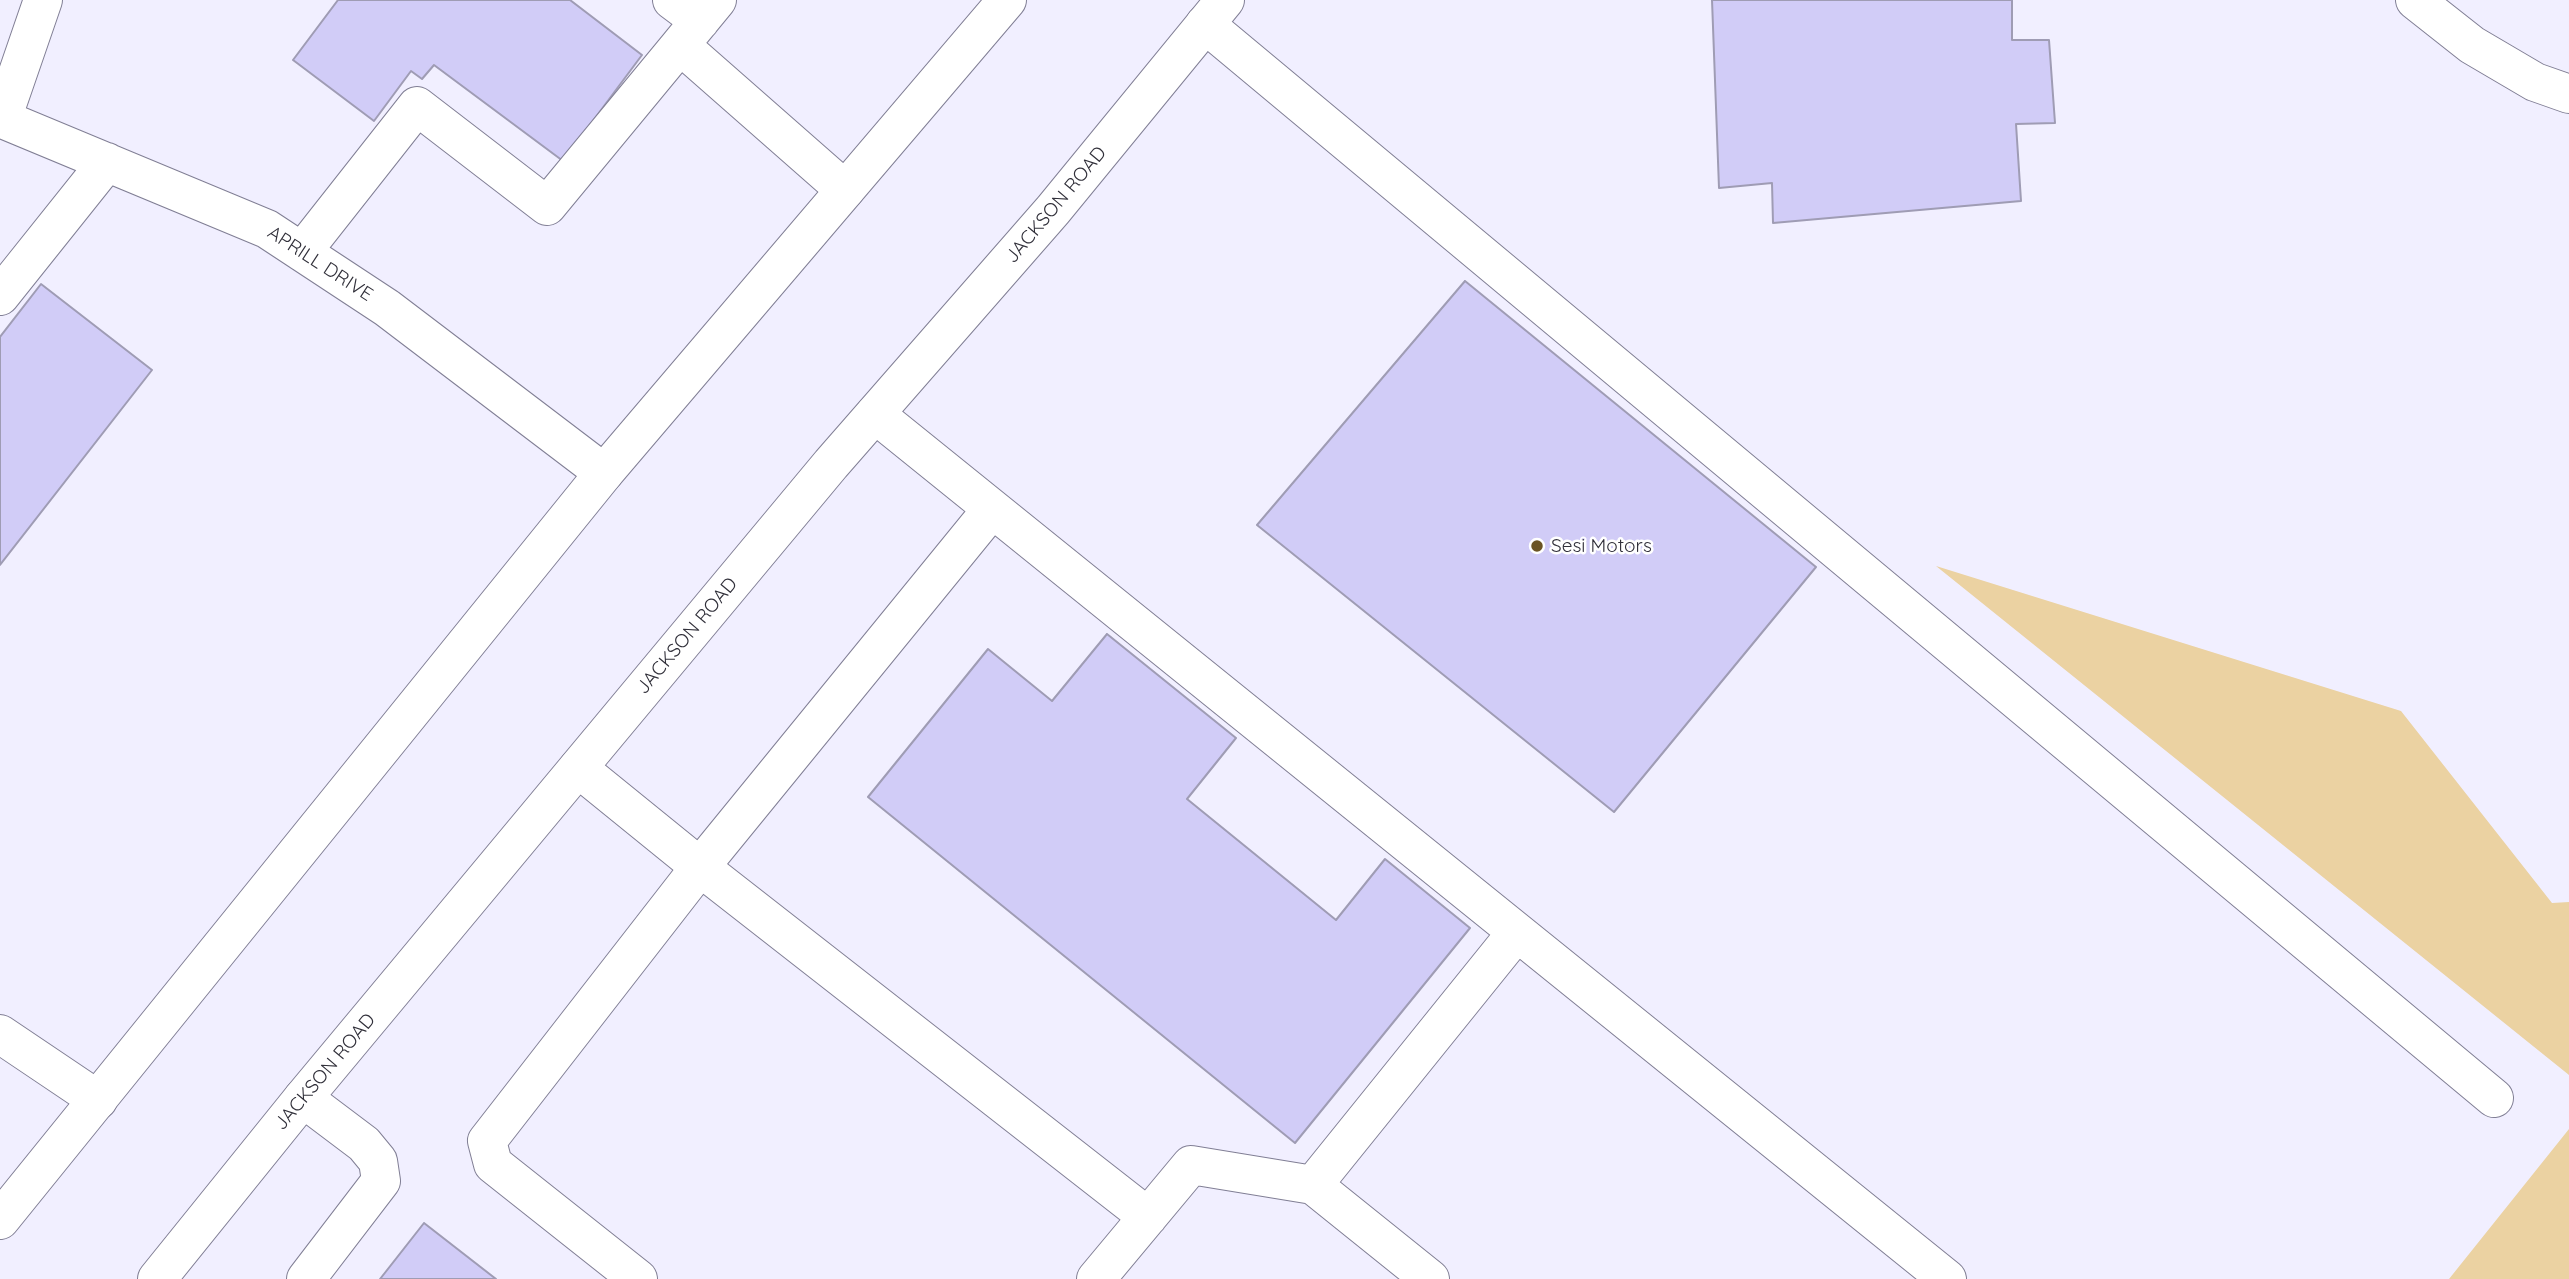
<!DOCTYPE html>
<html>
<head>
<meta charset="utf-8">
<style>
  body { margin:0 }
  canvas { display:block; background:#f1efff }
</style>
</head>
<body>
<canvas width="2569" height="1279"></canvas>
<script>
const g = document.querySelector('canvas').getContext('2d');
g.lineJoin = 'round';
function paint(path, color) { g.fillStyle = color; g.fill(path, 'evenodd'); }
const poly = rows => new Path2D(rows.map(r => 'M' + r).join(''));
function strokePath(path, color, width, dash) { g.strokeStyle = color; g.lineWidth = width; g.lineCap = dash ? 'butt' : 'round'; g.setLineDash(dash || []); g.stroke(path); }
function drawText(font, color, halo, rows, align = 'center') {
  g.font = font + ' Quicksand,sans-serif'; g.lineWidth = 5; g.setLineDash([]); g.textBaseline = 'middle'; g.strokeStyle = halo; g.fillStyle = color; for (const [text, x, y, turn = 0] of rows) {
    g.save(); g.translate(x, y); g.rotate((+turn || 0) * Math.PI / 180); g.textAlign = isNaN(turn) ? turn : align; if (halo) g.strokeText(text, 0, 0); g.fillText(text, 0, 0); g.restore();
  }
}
const green = poly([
  [1936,566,2401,711,2552,903,2569,902,2569,1075],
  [2569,1129,2569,1279,2449,1279]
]);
const building = poly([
  [338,0,570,0,642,55,563,161,434,65,422,79,411,71,374,121,293,60,338,0],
  [1712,0,2012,0,2012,40,2049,40,2055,123,2016,124,2021,201,1773,223,1772,183,1719,188,1712,0],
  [1465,281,1816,567,1614,812,1257,525,1465,281],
  [41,284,152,370,0,565,0,337,41,284],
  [1107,634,1236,738,1187,799,1336,920,1385,859,1470,928,1295,1143,868,797,988,649,1052,701,1107,634],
  [424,1223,496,1279,380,1279,424,1223]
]);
const minor = poly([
  [672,0,700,21],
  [717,0,680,45,845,190],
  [2415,0,2472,45,2535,82,2569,94],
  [1205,24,2494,1098],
  [0,118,267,229,387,308,604,473],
  [2,119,43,0],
  [302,252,417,106,547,206,680,45],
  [0,296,107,162],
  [875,414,1947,1279],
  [992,509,700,867,1148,1217],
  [578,768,700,867,487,1141,493,1164,638,1279],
  [0,1034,98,1100],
  [303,1098,364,1144,378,1161,381,1181,306,1279],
  [1313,1185,1517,932],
  [1096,1279,1191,1165,1313,1185,1430,1279]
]);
const major = poly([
  [0,1220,604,473,1007,0],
  [157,1279,303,1098,831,464,1053,210,1225,0]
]);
const markers = [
  [1537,546,7,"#6b5424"]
];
const streetNames = [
  ["JACKSON ROAD",1056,205,-50],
  ["APRILL DRIVE",320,264,33],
  ["JACKSON ROAD",687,636,-50],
  ["JACKSON ROAD",325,1072,-50]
];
const poiNames = [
  ["Sesi Motors",1551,546]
];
paint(green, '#ebd2a2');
paint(building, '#d1ccf7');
strokePath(building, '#9f9cb4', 2);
strokePath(minor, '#817f95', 40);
strokePath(major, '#817f95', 40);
strokePath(minor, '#fff', 38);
strokePath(major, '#fff', 38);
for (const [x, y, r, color] of markers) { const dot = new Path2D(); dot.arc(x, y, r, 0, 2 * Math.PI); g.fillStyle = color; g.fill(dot); strokePath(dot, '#fff', 2.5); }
drawText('19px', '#31303a', '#fff', streetNames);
drawText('19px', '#31303a', '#fff', poiNames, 'left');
</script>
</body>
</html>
